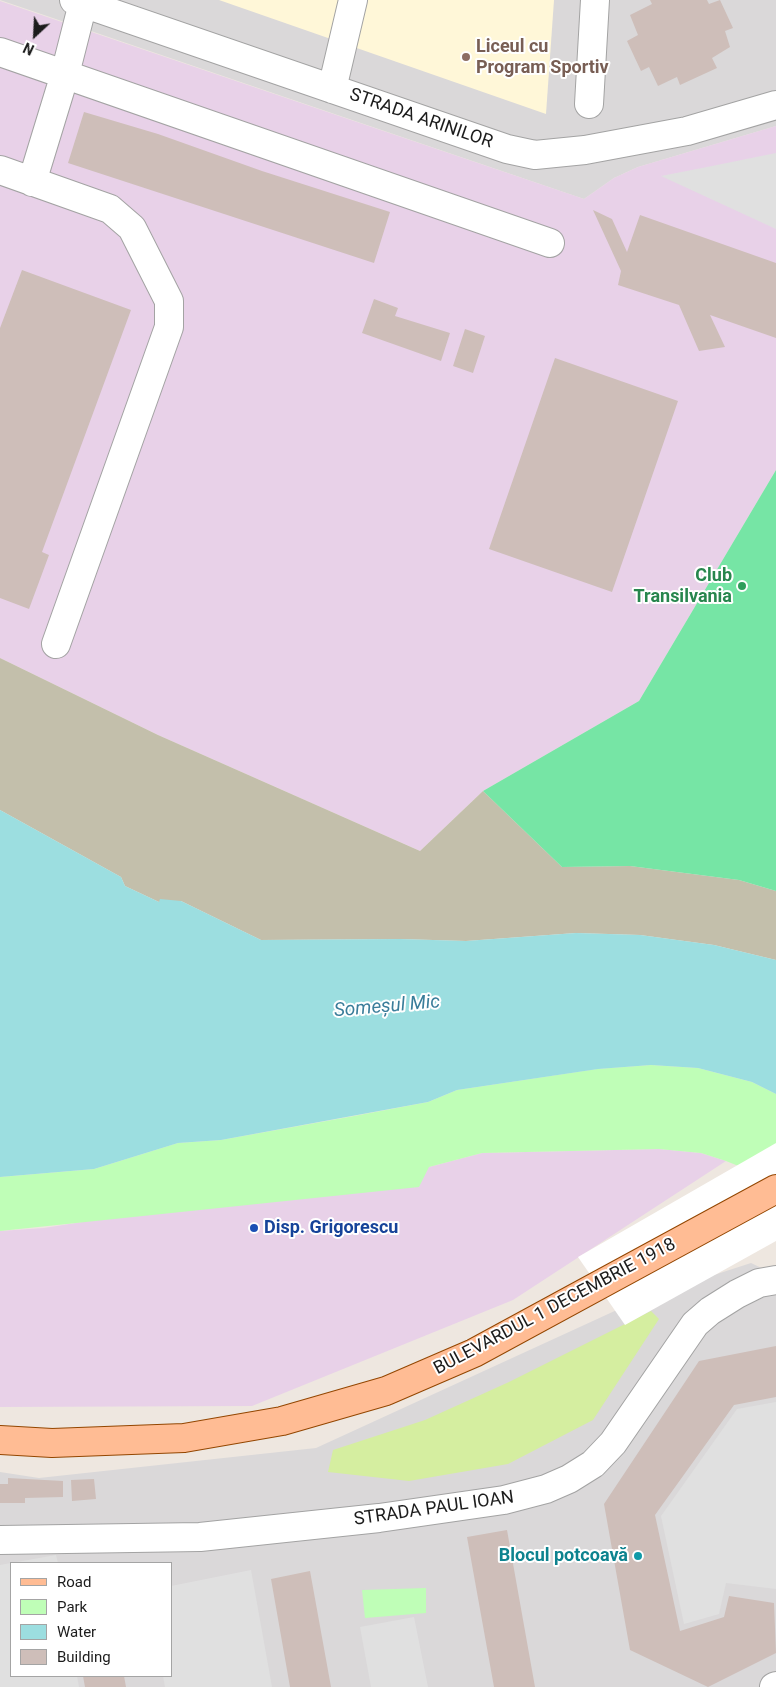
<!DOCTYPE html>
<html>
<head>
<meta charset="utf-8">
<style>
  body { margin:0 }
  #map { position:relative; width:776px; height:1687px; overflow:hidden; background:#eee7e0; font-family:Roboto,sans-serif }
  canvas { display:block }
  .legend { position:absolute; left:10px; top:1562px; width:162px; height:115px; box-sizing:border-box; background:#fff; border:1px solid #a4a4a4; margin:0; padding:6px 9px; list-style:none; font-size:15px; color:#1c1c1c }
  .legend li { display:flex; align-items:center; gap:10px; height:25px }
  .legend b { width:25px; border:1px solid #a4a4a4 }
  .north { position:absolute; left:10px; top:10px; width:50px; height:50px; -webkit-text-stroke:4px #fff; paint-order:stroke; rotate:205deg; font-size:14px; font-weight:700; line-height:20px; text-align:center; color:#1c1c1c }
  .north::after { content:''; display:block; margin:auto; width:18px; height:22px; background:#1c1c1c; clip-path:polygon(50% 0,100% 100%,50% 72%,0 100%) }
</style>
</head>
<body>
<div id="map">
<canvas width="776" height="1687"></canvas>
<ul class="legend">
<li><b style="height:6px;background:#ffbc94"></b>Road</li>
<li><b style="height:14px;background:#bffeb7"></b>Park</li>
<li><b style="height:14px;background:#9cdee0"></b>Water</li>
<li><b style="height:14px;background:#cebeb9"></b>Building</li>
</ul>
<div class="north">N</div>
</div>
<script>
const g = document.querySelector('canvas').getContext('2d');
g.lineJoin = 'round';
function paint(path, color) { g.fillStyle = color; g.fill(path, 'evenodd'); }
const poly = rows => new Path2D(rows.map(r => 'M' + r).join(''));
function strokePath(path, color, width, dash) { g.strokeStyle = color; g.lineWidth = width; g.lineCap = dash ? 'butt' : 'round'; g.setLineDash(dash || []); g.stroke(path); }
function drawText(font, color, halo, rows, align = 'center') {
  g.font = font + ' Roboto,sans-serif'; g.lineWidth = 4; g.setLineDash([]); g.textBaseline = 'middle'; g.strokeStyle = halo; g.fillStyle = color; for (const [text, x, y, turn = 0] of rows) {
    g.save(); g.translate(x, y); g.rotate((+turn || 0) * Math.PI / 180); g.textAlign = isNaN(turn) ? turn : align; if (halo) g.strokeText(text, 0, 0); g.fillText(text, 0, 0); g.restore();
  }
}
const residential = poly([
  [0,0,776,0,776,126,638,167,614,178,584,199],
  [751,1263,776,1275,776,1687,0,1687,0,1472,39,1478,316,1448,643,1298],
  [11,1563,171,1563,171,1676,11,1676]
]);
const industrial = poly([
  [0,1,584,199,614,178,638,167,776,126,776,470,639,701,483,791,420,851,158,735,0,658],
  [659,1149,701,1153,726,1161,513,1300,252,1406,0,1407,0,1231,44,1228,429,1167,482,1153]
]);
const education = poly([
  [219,0,554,0,546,114]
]);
const construction = poly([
  [0,658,158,735,420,851,483,791,562,867,630,866,739,880,776,891,776,960,714,945,640,935,576,933,466,941,400,939,261,940,181,901,159,902,125,886,121,877,0,810]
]);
const grass = poly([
  [651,1311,659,1319,593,1420,508,1464,409,1481,328,1472,333,1450,425,1420,509,1382]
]);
const park = poly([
  [651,1065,698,1068,752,1082,776,1094,776,1185,756,1173,726,1161,701,1153,659,1149,482,1153,429,1167,419,1187,0,1231,0,1177,94,1169,178,1143,221,1140,354,1116,428,1102,457,1090,597,1069],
  [426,1588,426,1613,365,1618,362,1590]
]);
const pitch = poly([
  [776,470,776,891,739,880,630,866,562,867,483,791,639,701]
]);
const parking = poly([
  [776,153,776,229,661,176,707,167],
  [776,1402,776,1589,726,1583,719,1614,684,1624,661,1516,737,1409],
  [56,1555,58,1563,11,1563,11,1676,77,1676,79,1687,0,1687,0,1565],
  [251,1570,272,1687,165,1687,163,1676,171,1676,171,1586],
  [414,1617,428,1687,371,1687,360,1627]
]);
const water = poly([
  [0,810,121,877,125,886,159,902,160,899,181,901,261,940,400,939,466,941,576,933,640,935,714,945,776,960,776,1094,752,1082,698,1068,651,1065,598,1069,457,1090,428,1102,221,1140,178,1143,94,1169,0,1177]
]);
const pier = poly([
  [776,1143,776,1241,625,1325,578,1257]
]);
const building = poly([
  [650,0,707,0,709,4,720,0,733,28,725,31,730,47,712,58,717,68,680,85,677,77,658,86,649,67,641,71,627,41,638,35,630,15,652,4],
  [84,112,158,134,262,171,390,212,374,263,68,163],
  [593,210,612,219,627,252,640,215,776,263,776,338,710,315,725,347,699,351,679,305,618,285,621,271],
  [22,270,131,310,42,552,49,555,29,609,0,598,0,328],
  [374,299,398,308,395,316,450,333,441,361,362,333],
  [465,329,485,336,473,373,453,366],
  [555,358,678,401,612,592,489,549],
  [776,1346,776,1397,734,1405,655,1515,680,1631,724,1617,729,1596,774,1603,776,1653,708,1687,630,1650,604,1504,699,1361],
  [8,1478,63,1481,63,1497,25,1498,25,1503,0,1503,0,1484,8,1484],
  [94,1479,96,1499,72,1501,71,1480],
  [507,1530,535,1687,494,1687,467,1537],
  [310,1571,331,1687,290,1687,271,1579],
  [83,1676,124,1676,126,1687,85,1687]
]);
const minor = poly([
  [74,0,507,149,535,155,585,150,687,131,776,105],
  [0,52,550,243],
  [332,89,353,0],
  [589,104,595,0],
  [0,170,110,209,132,228,169,301,169,327,56,644],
  [32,182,65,74,83,3],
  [0,1540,200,1537,379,1518,504,1500,546,1489,569,1479,593,1464,613,1443,695,1324,710,1311,737,1294,759,1283,776,1280],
  [774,1687,776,1686]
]);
const major = poly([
  [0,1440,52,1443,184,1438,282,1421,386,1391,474,1353,776,1189]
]);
const markers = [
  [466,57,5,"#8d6e63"],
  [742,586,5,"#2e9e5b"],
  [254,1228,5,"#1a4fb4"],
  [638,1556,5,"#0f9aa8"]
];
const educationNames = [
  ["Liceul cu",476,47],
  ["Program Sportiv",476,68]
];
const streetNames = [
  ["STRADA ARINILOR",421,119,19],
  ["BULEVARDUL 1 DECEMBRIE 1918",555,1307,-28],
  ["STRADA PAUL IOAN",434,1509,-8]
];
const leisureNames = [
  ["Club",732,576],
  ["Transilvania",732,597]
];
const transitNames = [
  ["Disp. Grigorescu",264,1228]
];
const cultureNames = [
  ["Blocul potcoavă",628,1556]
];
const waterNames = [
  ["Someșul Mic",387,1007,-5]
];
paint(residential, '#dad8d9');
paint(industrial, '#e8d1e8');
paint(education, '#fff7d8');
paint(construction, '#c3bfab');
paint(grass, '#d5eea0');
paint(park, '#bffeb7');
paint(pitch, '#76e5a5');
paint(parking, '#e0e0e0');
paint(water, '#9cdee0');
paint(pier, '#fff');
paint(building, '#cebeb9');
strokePath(minor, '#a3a3a3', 30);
strokePath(major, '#934600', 30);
strokePath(minor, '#fff', 28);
strokePath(major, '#ffbc94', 28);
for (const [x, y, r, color] of markers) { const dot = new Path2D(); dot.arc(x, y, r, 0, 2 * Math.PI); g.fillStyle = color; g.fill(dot); strokePath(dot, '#fff', 2); }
drawText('bold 18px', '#785e54', '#fff', educationNames, 'left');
drawText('18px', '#1c1c1c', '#fff', streetNames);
drawText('bold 18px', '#27864d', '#fff', leisureNames, 'right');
drawText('bold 18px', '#164399', '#fff', transitNames, 'left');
drawText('bold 18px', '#0d838f', '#fff', cultureNames, 'right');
drawText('italic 19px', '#3a7d9a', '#fff', waterNames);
</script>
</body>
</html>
